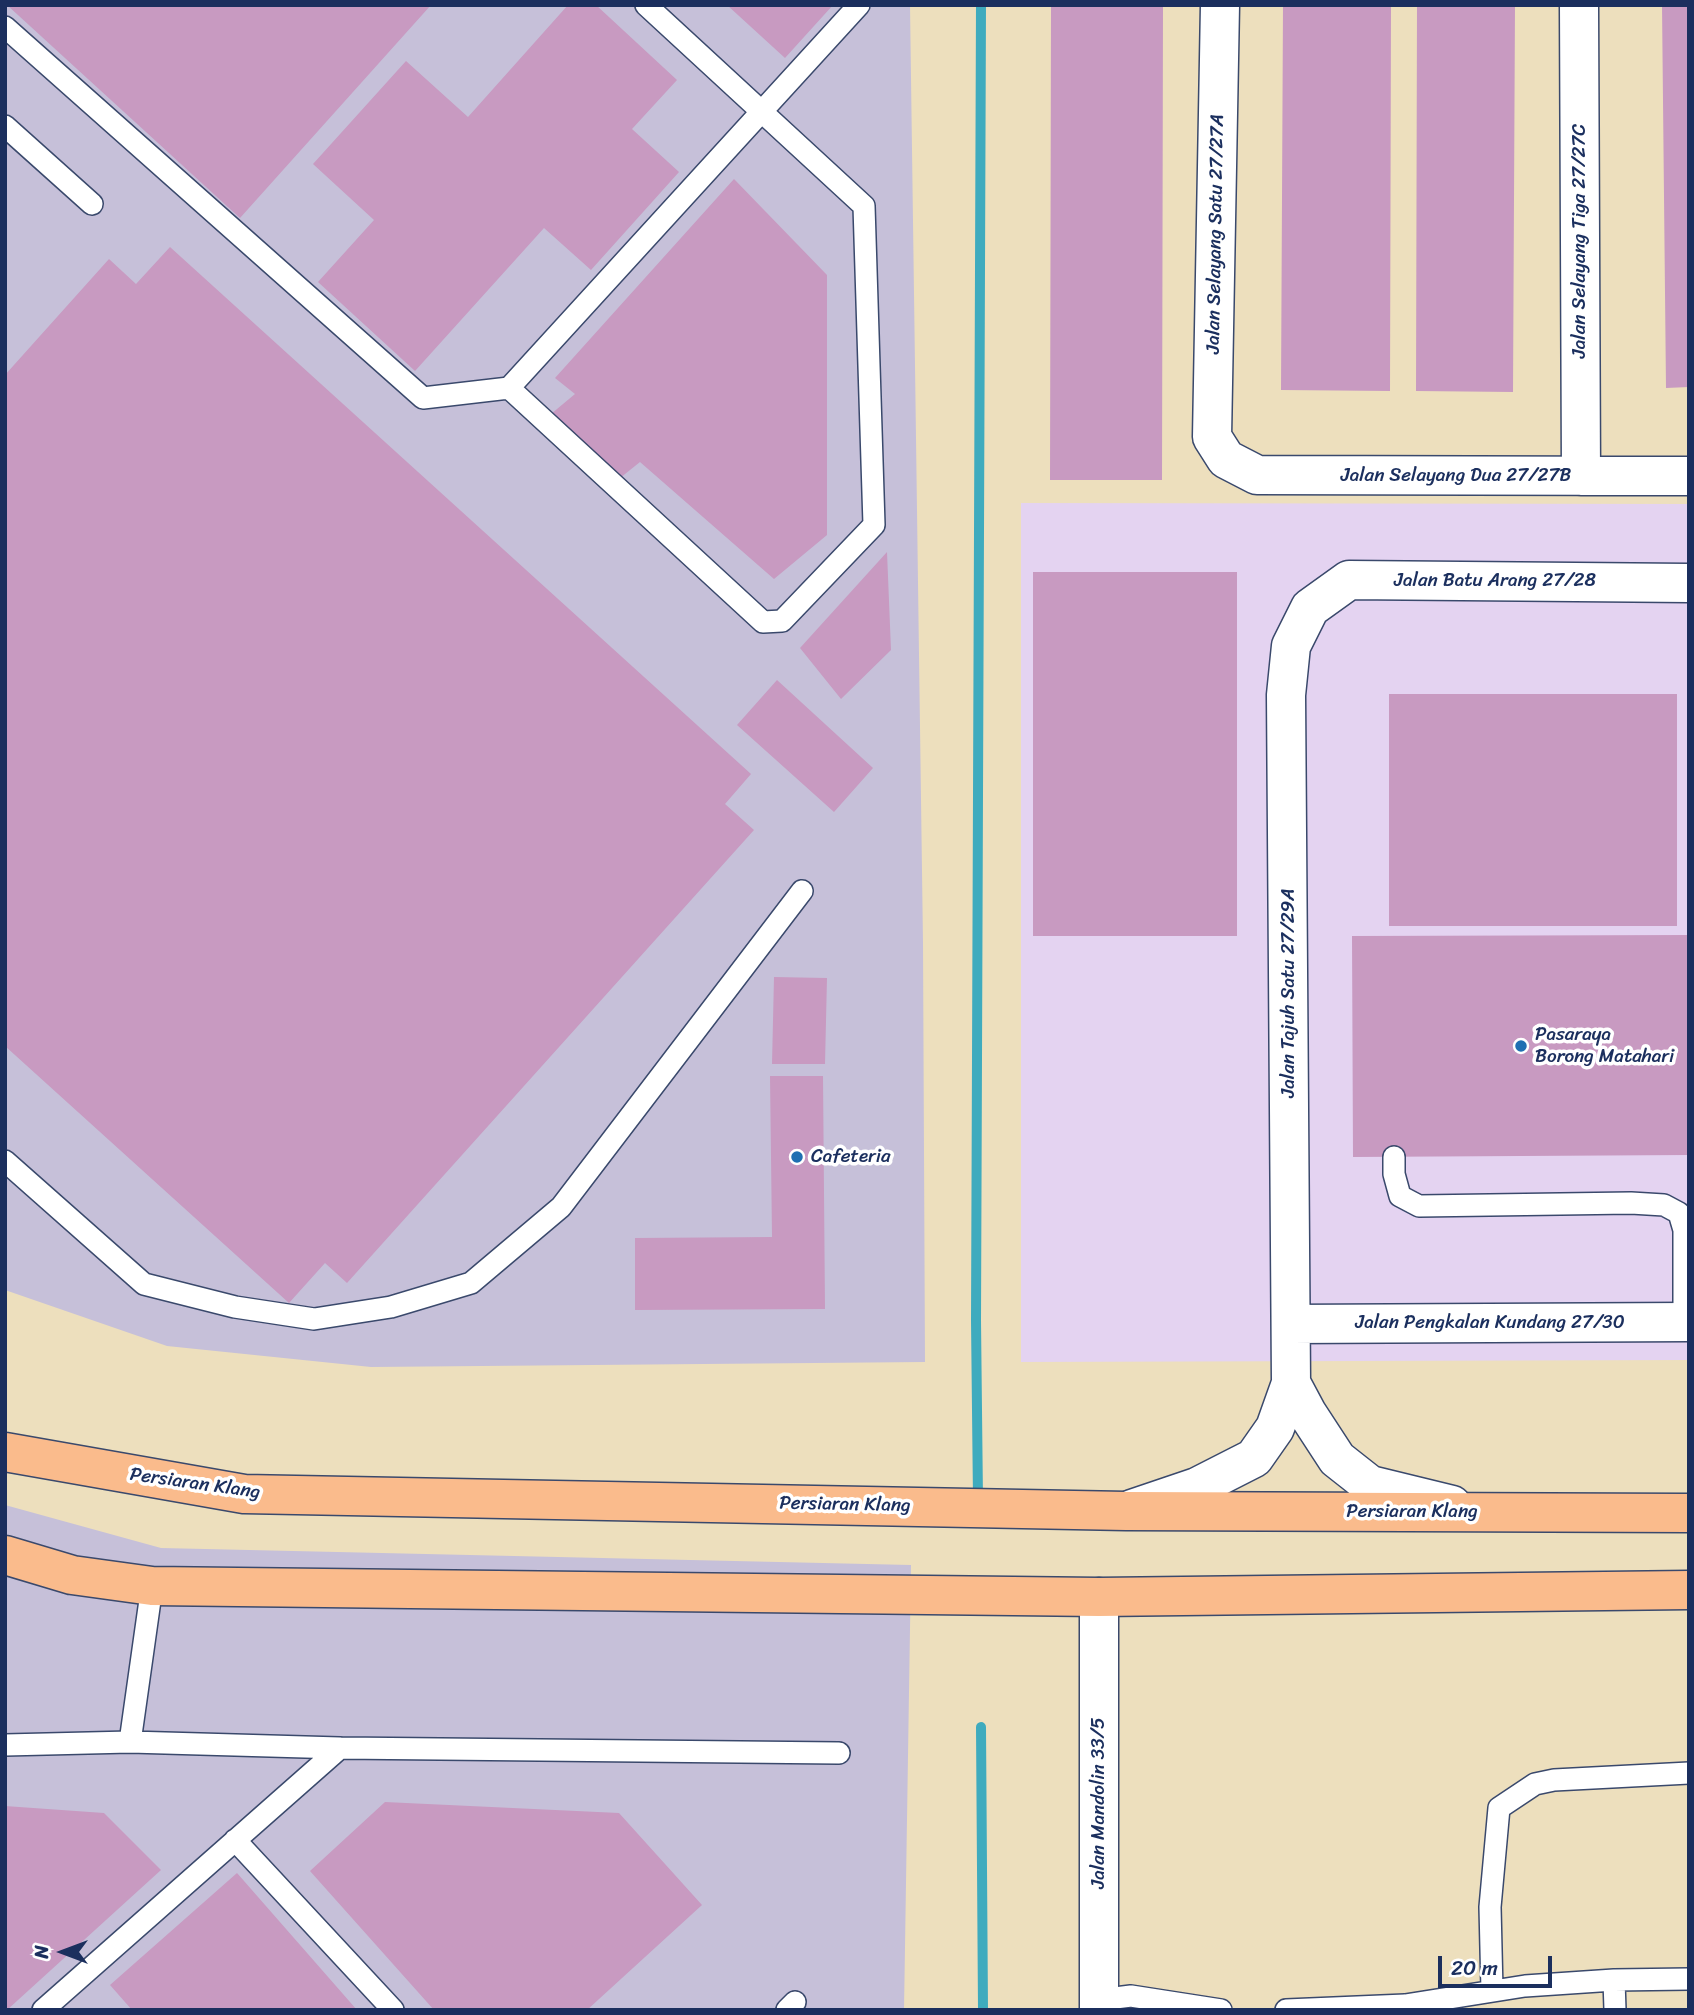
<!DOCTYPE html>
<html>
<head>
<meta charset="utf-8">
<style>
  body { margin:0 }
  #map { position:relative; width:1694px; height:2015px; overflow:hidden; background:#eddfbd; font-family:Sriracha,sans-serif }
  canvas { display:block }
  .frame { position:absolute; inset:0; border:7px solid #1b2f5e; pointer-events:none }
  .north { position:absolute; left:28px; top:1917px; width:70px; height:70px; -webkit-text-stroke:5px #fff; paint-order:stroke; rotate:270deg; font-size:19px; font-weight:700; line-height:28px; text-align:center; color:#1b2f5e }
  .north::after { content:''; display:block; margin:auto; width:24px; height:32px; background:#1b2f5e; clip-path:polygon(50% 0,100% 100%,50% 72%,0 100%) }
  .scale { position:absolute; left:1438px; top:1956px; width:114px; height:32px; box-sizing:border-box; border:4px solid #1b2f5e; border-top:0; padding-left:9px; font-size:21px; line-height:24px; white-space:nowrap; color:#1b2f5e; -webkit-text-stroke:5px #fff; paint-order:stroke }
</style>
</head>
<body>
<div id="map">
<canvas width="1694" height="2015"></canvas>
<div class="frame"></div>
<div class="north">N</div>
<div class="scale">20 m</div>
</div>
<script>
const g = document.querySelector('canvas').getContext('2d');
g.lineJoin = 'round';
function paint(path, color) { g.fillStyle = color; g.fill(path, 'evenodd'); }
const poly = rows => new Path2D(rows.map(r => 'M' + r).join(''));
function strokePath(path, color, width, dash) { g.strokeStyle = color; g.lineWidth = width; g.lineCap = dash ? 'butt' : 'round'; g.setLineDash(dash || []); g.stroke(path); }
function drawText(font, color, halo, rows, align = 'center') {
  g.font = font + ' Sriracha,sans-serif'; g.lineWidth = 7; g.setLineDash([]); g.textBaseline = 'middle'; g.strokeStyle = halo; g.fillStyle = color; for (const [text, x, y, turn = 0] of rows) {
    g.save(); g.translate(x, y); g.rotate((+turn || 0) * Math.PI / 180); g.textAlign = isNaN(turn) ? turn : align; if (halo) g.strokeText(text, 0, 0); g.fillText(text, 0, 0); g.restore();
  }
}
const built = poly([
  [1021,503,1689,504,1689,1360,1021,1362]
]);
const industrial = poly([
  [5,5,910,5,923,943,925,1362,371,1367,167,1346,5,1290],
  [5,1505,161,1548,911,1565,904,2010,5,2010]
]);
const stream = poly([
  [978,1500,976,1320,981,5],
  [981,1727,983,2010]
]);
const building = poly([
  [7,5,431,5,240,218],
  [568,5,596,5,677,80,632,129,679,172,591,270,544,228,415,371,318,282,374,220,313,164,406,61,468,117],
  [727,5,833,5,785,58],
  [1051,5,1163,5,1162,480,1050,480],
  [1283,5,1391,5,1390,391,1281,390],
  [1417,5,1515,5,1513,392,1416,391],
  [1662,5,1689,5,1689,387,1666,388],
  [734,179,827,275,827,535,774,579,640,462,620,478,551,414,575,394,555,378],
  [170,247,751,774,725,804,754,830,347,1283,325,1263,289,1303,5,1046,5,375,109,259,136,284],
  [887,552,891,650,841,699,800,648],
  [1033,572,1237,572,1237,936,1033,936],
  [777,680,873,768,834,812,737,725],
  [1389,694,1677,694,1677,926,1389,926],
  [1689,935,1689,1155,1353,1157,1352,936],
  [774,977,827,978,825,1064,772,1064],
  [770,1076,823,1076,825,1309,635,1310,635,1238,772,1237],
  [385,1802,619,1813,702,1905,587,2010,434,2010,310,1871],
  [5,1806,104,1813,161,1870,7,2010,5,2010],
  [237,1873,357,2010,132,2010,110,1985]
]);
const service = poly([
  [5,27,423,398,509,388,859,5],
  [5,126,92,204],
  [509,388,763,622,782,621,874,525,864,206,646,5],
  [1394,1157,1394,1174,1400,1196,1419,1206,1631,1203,1664,1205,1679,1213,1684,1230,1684,1322],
  [5,1161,144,1284,235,1307,314,1319,391,1307,471,1283,561,1207,802,891],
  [130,1742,152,1586],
  [5,1745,130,1742,340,1748,839,1753],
  [235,1840,393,2010],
  [1614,1980,1615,2010],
  [1492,1991,1490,1907,1499,1808,1535,1784,1554,1780,1689,1773],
  [1099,2000,1131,1996,1221,2010],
  [43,2010,340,1748],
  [787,2010,795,2002],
  [1286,2010,1405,2005,1525,1986,1614,1980,1689,1979]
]);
const minor = poly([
  [1220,5,1212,437,1226,459,1257,475,1689,476],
  [1579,5,1581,476],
  [1291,1324,1689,1322],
  [1291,1383,1307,1413,1337,1459,1370,1485,1452,1505],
  [1132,1509,1197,1487,1254,1458,1275,1428,1291,1383,1286,695,1291,646,1310,608,1349,580,1689,583],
  [1099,2010,1099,1597]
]);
const primary = poly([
  [5,1452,244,1494,1126,1511,1689,1513],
  [5,1555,72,1575,152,1586,1099,1597,1689,1590]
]);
const markers = [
  [1521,1046,7,"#1f6fb2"],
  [797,1157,7,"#1f6fb2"]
];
const streetNames = [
  ["Jalan Selayang Satu 27/27A",1216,234,-89],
  ["Jalan Selayang Tiga 27/27C",1580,241,-90],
  ["Jalan Selayang Dua 27/27B",1456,476],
  ["Jalan Batu Arang 27/28",1495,581],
  ["Jalan Tajuh Satu 27/29A",1289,993,-90],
  ["Jalan Pengkalan Kundang 27/30",1490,1323],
  ["Persiaran Klang",195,1484,8],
  ["Persiaran Klang",845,1505,1],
  ["Persiaran Klang",1412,1512],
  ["Jalan Mandolin 33/5",1099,1803,-90]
];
const poiNames = [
  ["Pasaraya",1535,1035],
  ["Borong Matahari",1535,1057],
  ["Cafeteria",811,1157]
];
paint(built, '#e4d3f1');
paint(industrial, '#c6c0d9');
strokePath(stream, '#3fabbe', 10);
paint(building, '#c89ac1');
strokePath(service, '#3a496c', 24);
strokePath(minor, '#3a496c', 41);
strokePath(primary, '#3a496c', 41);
strokePath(service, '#fff', 21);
strokePath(minor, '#fff', 38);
strokePath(primary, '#fabb8c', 38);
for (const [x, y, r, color] of markers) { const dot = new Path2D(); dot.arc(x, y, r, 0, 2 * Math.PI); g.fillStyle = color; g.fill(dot); strokePath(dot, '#fff', 2.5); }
drawText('19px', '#1b2f5e', '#fff', streetNames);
drawText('19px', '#1b2f5e', '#fff', poiNames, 'left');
</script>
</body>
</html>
